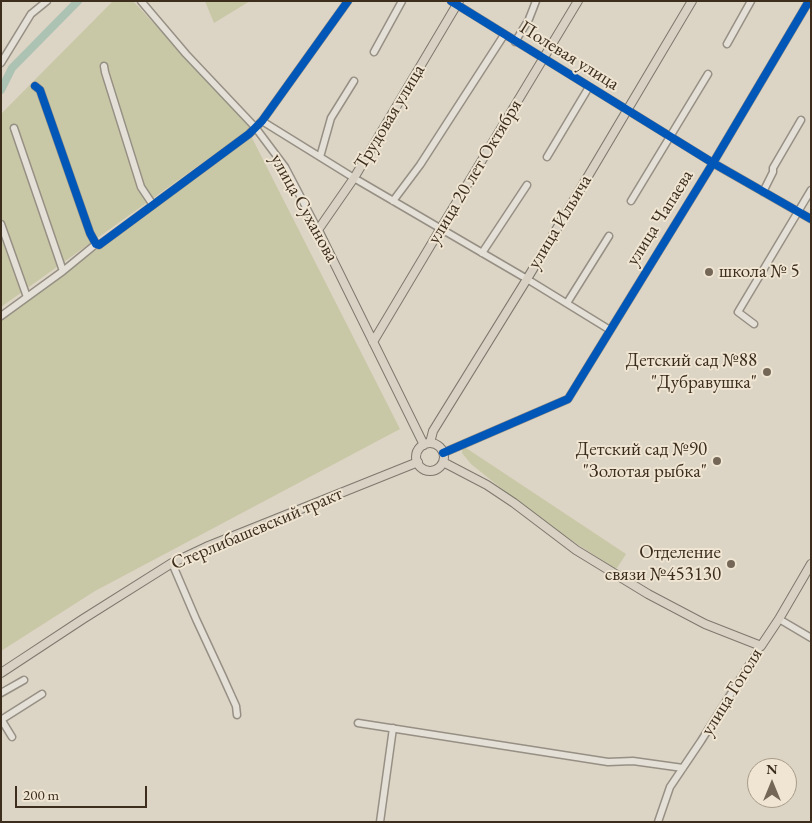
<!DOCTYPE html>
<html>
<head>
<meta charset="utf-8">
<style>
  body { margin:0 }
  #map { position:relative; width:812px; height:823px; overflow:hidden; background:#dcd4c4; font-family:"EB Garamond",serif }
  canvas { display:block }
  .frame { position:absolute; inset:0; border:2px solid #3c2d1d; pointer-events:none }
  .north { position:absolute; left:747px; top:758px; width:50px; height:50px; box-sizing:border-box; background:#efe5d2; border:1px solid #a79b8a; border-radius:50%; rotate:0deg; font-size:14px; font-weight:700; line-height:20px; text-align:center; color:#3c2d1d }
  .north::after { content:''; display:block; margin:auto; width:18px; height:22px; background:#746757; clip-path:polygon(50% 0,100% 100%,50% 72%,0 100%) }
  .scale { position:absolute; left:15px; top:786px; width:132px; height:22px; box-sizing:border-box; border:2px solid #3c2d1d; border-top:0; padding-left:6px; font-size:15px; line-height:18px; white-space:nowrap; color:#3c2d1d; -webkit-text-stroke:4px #efe5d2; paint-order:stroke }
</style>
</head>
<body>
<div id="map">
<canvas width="812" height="823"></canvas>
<div class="frame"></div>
<div class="north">N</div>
<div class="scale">200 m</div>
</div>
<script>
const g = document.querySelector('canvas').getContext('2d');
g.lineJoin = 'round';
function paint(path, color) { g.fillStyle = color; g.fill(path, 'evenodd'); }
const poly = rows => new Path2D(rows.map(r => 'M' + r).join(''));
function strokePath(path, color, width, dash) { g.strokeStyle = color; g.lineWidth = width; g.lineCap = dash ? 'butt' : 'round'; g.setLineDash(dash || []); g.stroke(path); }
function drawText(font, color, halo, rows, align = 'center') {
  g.font = font + ' "EB Garamond",serif'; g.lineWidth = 4; g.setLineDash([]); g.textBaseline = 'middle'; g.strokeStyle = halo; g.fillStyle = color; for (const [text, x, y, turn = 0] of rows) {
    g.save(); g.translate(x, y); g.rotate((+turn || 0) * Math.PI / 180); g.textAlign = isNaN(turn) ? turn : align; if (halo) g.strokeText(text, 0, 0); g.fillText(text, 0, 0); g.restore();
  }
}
const green = poly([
  [113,1,133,1,251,128,1,307,1,114],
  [205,1,250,1,214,23],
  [251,136,400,429,95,591,1,651,1,320],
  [463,446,626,554,617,568,614,568,571,540,527,509,471,464,462,453]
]);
const river = poly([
  [1,90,12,68,78,1]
]);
const minor = poly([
  [141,1,186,54,255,127,285,167,318,230],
  [451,1,713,163,811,219],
  [515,42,529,19,536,1],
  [727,44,751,1],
  [374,52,402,1],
  [1,63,31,14,47,1],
  [104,66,105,72,141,187,153,205],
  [35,86,40,90,90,233,96,244,99,245,249,134,262,121,348,1],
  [262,121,354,178,527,279,610,330],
  [14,128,63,271],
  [320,157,331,118,354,81],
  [547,157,589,87],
  [763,192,773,172,773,168,801,120],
  [393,201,420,165,504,35],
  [631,201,708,74],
  [1,224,27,297],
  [482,253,527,185],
  [567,303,609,236],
  [1,316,63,271,96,244],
  [754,324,738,312,811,190],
  [443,453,568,399,713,163,809,1],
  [172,563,196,619,222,675,236,706,237,715],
  [779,619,811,638],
  [1,693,24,680],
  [1,719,12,737],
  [1,720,42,694],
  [358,723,608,762,633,761,683,768],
  [380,822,393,728],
  [658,822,670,787,701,741,761,646]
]);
const major = poly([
  [373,342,441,228,578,1],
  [430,443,433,431,527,279,692,1],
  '416 457a14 14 0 1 1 28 0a14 14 0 1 1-28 0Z',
  [424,445,318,230,354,178,459,1],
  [443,462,487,485,514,503,576,550,648,594,705,624,761,646,779,619,811,564],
  [1,673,83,619,172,563,206,547,418,462]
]);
const cycleway = poly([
  [451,1,713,163,811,219],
  [35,86,40,90,90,233,96,244,99,245,249,134,262,121,348,1],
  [443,453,568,399,713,163,809,1]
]);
const markers = [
  [709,272,5,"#746757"],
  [767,372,5,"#746757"],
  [717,461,5,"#746757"],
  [731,564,5,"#746757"]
];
const streetNames = [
  ["Полевая улица",569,56,32],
  ["Трудовая улица",390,117,-59],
  ["улица 20 лет Октября",475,172,-59],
  ["улица Суханова",304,208,61],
  ["улица Чапаева",660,218,-58],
  ["улица Ильича",560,222,-59],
  ["Стерлибашевский тракт",257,529,-23],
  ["улица Гоголя",732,692,-58]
];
const poiNames = [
  ["школа № 5",719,272,"left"],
  ["Детский сад №88",757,361],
  ["\"Дубравушка\"",757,383],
  ["Детский сад №90",707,450],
  ["\"Золотая рыбка\"",707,472],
  ["Отделение",721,553],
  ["связи №453130",721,575]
];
paint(green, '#c8c7a6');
strokePath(river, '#acc2b3', 8);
strokePath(minor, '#968f84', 9);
strokePath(major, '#7e786e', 10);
strokePath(minor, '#e4e0d8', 6);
strokePath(major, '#d9d1c3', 8);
strokePath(cycleway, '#0057b8', 8);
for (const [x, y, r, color] of markers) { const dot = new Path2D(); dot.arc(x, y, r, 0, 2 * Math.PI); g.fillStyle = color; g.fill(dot); strokePath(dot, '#efe5d2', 2); }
drawText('19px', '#3c2d1d', '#efe5d2', streetNames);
drawText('19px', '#3c2d1d', '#efe5d2', poiNames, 'right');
</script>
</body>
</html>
